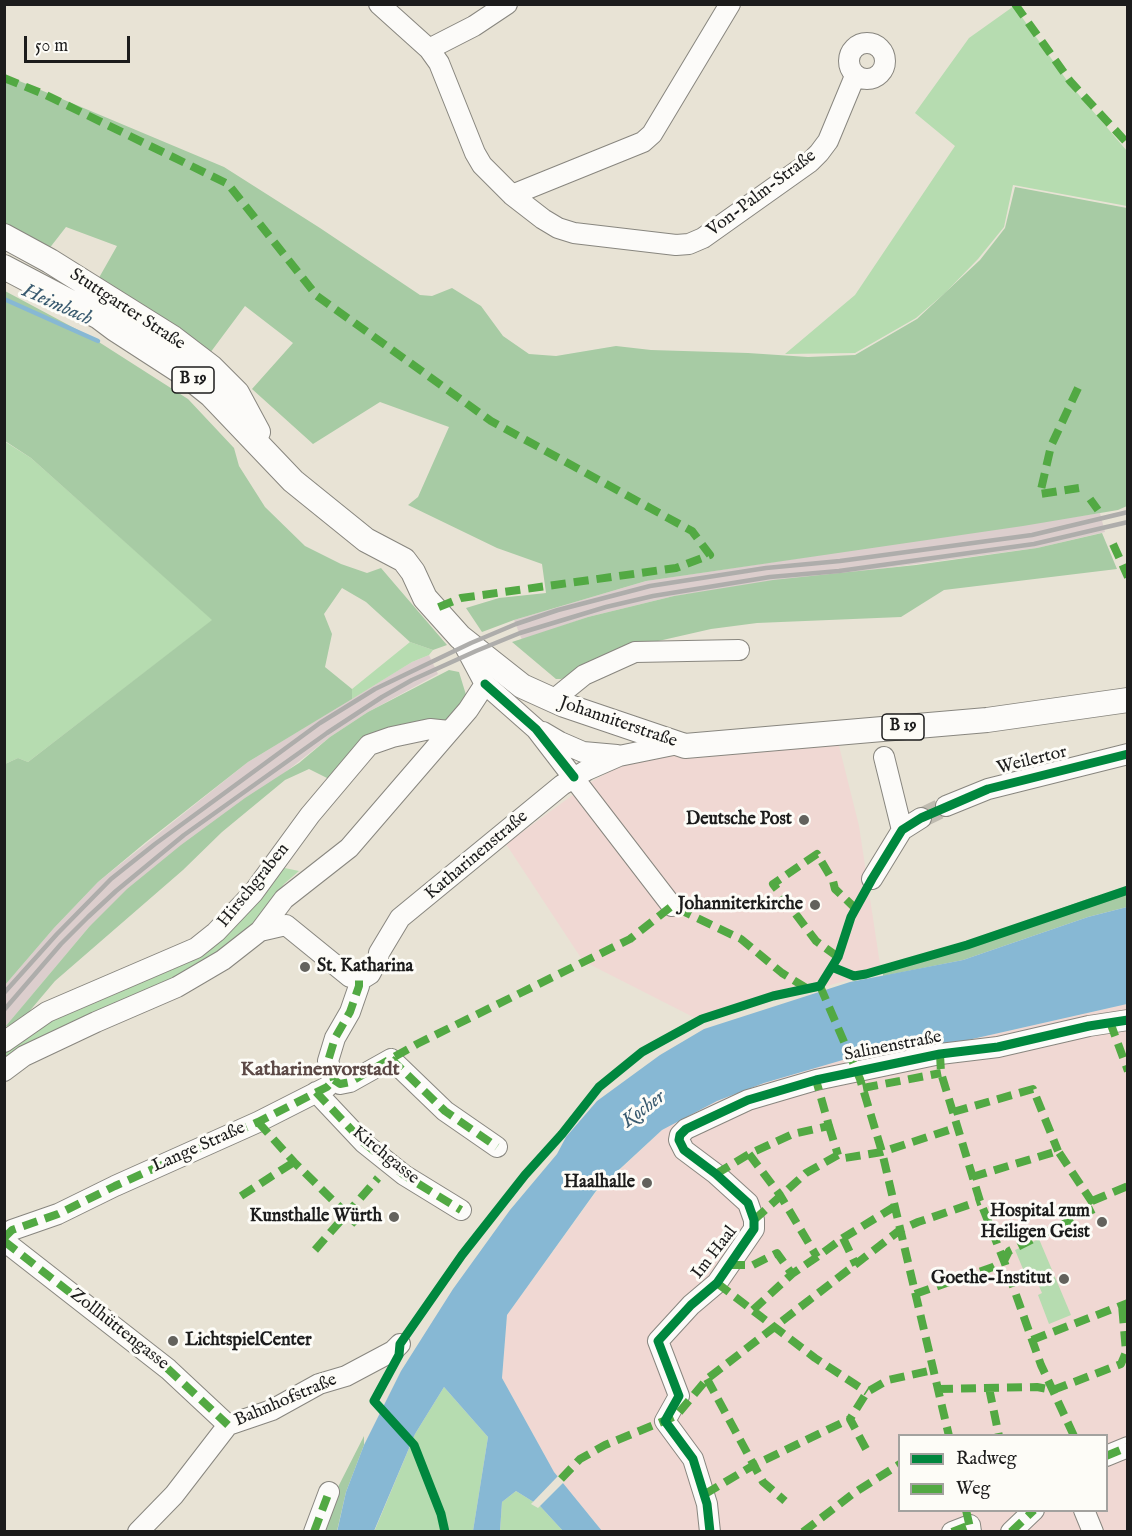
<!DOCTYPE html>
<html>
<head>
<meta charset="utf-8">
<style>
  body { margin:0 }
  #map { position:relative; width:1132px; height:1536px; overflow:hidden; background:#e8e3d5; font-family:"IM FELL English",serif }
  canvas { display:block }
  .frame { position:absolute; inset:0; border:6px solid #1c1c1c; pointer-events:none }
  .legend { position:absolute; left:898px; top:1434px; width:210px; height:78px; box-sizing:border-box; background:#fdfcf7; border:2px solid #a3a29f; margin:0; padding:8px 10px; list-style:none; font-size:18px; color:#1c1c1c }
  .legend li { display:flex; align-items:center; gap:12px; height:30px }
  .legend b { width:30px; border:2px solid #a3a29f }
  .scale { position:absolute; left:24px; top:36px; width:106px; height:27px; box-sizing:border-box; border:3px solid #1c1c1c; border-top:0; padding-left:8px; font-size:18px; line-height:21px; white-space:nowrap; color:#1c1c1c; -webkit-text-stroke:4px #fdfcf7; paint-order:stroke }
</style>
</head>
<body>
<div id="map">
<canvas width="1132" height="1536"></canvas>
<div class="frame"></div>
<ul class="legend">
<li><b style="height:8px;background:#00873e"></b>Radweg</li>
<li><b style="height:8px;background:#52a943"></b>Weg</li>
</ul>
<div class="scale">50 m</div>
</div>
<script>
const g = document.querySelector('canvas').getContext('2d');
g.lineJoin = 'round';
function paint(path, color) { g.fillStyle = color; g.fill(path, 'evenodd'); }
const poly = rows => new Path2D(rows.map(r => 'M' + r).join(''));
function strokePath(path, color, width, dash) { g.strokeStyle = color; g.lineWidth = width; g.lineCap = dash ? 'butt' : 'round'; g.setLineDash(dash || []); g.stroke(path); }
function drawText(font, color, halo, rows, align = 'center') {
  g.font = font + ' "IM FELL English",serif'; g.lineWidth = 6; g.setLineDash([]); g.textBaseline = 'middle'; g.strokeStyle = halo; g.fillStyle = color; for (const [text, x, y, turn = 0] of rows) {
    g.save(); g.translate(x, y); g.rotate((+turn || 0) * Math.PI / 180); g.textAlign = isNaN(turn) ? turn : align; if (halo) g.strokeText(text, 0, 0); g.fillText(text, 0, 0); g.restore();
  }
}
const built = poly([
  [837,738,859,826,881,971,701,1021,583,961,506,844,589,783,654,747],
  [1127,1004,1127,1531,602,1531,554,1472,502,1378,507,1315,596,1192,662,1130,717,1101,764,1083,877,1050,937,1047],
  [900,1436,1106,1436,1106,1510,900,1510]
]);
const industrial = poly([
  [1100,513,1105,532,1037,548,674,596,588,617,522,640,514,620,646,581],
  [429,655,438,674,368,712,330,737,89,927,5,1027,5,985,54,928,98,882,248,762,412,662]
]);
const green = poly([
  [1014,6,1068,82,1127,151,1127,206,1013,185,1004,227,978,259,945,293,916,318,855,353,785,354,855,295,955,146,915,113,969,38],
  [4,441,31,458,213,620,28,762,18,758,5,764],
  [410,642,433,650,429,655,412,662,352,699,352,689],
  [280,867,299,871,284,884,251,931,215,959,5,1059,5,1047,48,1021,182,961],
  [1039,1239,1071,1315,1049,1324,1038,1295,1042,1293,1035,1277,1031,1279,1027,1268,1023,1269,1015,1250],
  [444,1387,488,1437,473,1531,374,1532,415,1434],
  [516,1491,540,1506,563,1531,500,1532,502,1502]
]);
const forest = poly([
  [5,75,224,167,320,228,420,295,432,296,452,288,481,306,503,336,529,354,556,356,616,346,651,350,748,353,808,357,855,355,917,319,980,260,1005,228,1015,187,1127,208,1127,506,1118,510,1023,526,646,581,514,620,482,632,466,608,499,598,546,593,542,564,497,548,408,505,418,497,449,427,380,402,313,444,252,389,293,343,245,306,210,353,96,283,117,246,66,227,45,254,5,231],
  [5,291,91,337,188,399,234,448,239,466,265,507,305,546,341,564,367,573,381,568,447,645,433,650,410,642,366,602,342,588,324,614,332,634,325,667,352,689,352,699,248,762,146,842,98,882,54,928,5,985,5,764,18,758,28,762,212,620,31,458,5,441],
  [1102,533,1117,569,944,590,901,617,757,623,711,629,654,642,561,679,556,679,512,642,588,617,674,596,773,580,916,565,1037,548],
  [449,670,459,672,467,698,449,726,407,728,331,780,309,769,285,780,222,832,183,870,55,981,22,1020,5,1027,89,927,127,889,181,845,245,798,299,763,330,737,368,712],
  [1127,890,1127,907,1088,917,963,960,883,976,883,972,1093,897],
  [364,1436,364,1445,346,1492,337,1531,322,1532,337,1489]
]);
const water = poly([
  [1127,907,1127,1004,937,1047,877,1050,764,1083,717,1101,662,1130,596,1191,507,1315,502,1378,554,1472,602,1531,563,1531,540,1506,516,1491,502,1502,500,1531,473,1531,488,1437,444,1387,415,1434,374,1531,337,1532,346,1492,364,1445,401,1371,453,1289,510,1210,557,1154,566,1137,597,1101,660,1055,704,1029,850,982,963,960,1088,917]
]);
const pier = poly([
  [558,1476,564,1482,538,1508,531,1504]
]);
const stream = poly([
  [4,299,98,341]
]);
const minorTunnel = poly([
  [921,818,946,806]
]);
const minor = poly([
  [379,4,429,49,439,63,475,153,482,165,512,195,543,219,558,228,574,233,676,245,689,244,703,238,810,162,819,153,828,141,855,76],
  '849 61a18 18 0 1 1 36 0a18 18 0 1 1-36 0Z',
  [429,49,474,26,507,4],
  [512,195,643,142,652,134,730,4],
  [461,639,485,684,536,729,672,906],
  [552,701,584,675,635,652,739,650],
  [543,732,560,742,583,752,617,755],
  [884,757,902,830],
  [946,806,988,789,1128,754],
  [872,879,902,830,921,818],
  [260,931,286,925,350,977,362,979,370,974,378,959,379,953,400,918,562,785,587,770,619,756,678,744],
  [4,1042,47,1012,196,948,216,932,253,893,310,815,369,745,392,737,430,729,449,731],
  [4,1071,24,1056,96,1022,177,987,223,960,260,931,284,899,349,848,468,710,485,684],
  [334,1080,340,1084,350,1082,391,1059,445,1111,497,1147],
  [334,1080,328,1061,335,1038,350,1012,359,986,359,979],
  [316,1092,364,1143,404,1175,461,1210],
  [4,1238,12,1230,58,1214,115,1186,258,1122,327,1087,334,1080],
  [4,1241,168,1369,228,1425],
  [1106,1456,1128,1447],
  [1084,1510,1093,1532],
  [138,1532,174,1495,228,1425,272,1410,319,1384,346,1376,393,1351,400,1344],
  [314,1532,329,1492],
  [710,1532,707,1504,693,1459,665,1421,679,1396,658,1341,691,1305,717,1283,754,1229,754,1220,748,1203,716,1174,684,1150,679,1140,680,1135,686,1129,748,1100,816,1080,940,1054,998,1047,1089,1026,1128,1020],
  [952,1532,970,1525,971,1532],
  [1011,1532,1034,1510]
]);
const major = poly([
  [4,236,50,261,173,338,211,367,237,393,258,432],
  [4,267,99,317,115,329,186,375,211,395,293,481,366,540,404,560,413,572,425,598,460,637,522,686,564,705,685,746,987,720,1128,700]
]);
const rail = poly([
  [4,993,57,934,111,879,155,844,320,723,375,689,471,643,516,624,558,610,650,586,766,568,840,561,1032,535,1128,512],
  [4,1010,61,944,88,917,116,891,184,835,327,733,382,697,412,680,476,651,520,633,606,607,653,596,770,577,839,571,1034,544,1128,522]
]);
const quiet = poly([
  [1015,4,1070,81,1128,144],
  [4,78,46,95,228,184,317,296,491,421,692,531,710,555,676,568,461,598,434,609],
  [1078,388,1051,446,1040,494,1079,488],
  [1090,499,1098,510],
  [1113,544,1128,577],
  [838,957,816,941,773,884,817,854,833,881,835,889,855,908],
  [820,986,860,1079,882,1152,949,1436],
  [1110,1022,1128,1071],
  [940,1054,941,1073,980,1201,1004,1261,1041,1365,1074,1436],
  [391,1059,445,1111,497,1147],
  [334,1080,340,1084,350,1082,417,1044,630,939,672,906,741,939,782,973,808,989],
  [334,1080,328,1061,335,1038,350,1012,359,986,359,979],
  [863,1088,941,1073],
  [316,1092,364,1143,404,1175,461,1210],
  [953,1112,1033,1089,1058,1151],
  [258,1122,294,1162,357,1224],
  [829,1126,838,1155],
  [749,1154,780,1195,817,1257],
  [716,1174,749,1154,793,1134,829,1126,816,1080],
  [972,1177,1058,1151,1096,1208,1009,1251,1004,1261],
  [241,1196,294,1162],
  [1092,1201,1128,1186],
  [754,1220,806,1173,838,1155,845,1158,882,1152,958,1127],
  [4,1238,12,1230,58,1214,115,1186,258,1122,327,1087,334,1080],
  [843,1238,856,1265],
  [4,1241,168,1369,228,1425],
  [315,1250,378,1178],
  [730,1265,753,1265,777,1253,792,1274],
  [717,1283,815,1358,867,1392],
  [915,1294,993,1267,1004,1261],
  [753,1310,792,1274,817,1257,843,1238,894,1207],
  [1032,1340,1128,1303],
  [707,1379,763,1482,785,1501],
  [989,1388,999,1436],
  [938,1389,1037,1387,1053,1390,1121,1364,1126,1352,1122,1305],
  [866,1449,850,1419,867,1392,888,1380,933,1370],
  [1106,1456,1128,1447],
  [561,1479,580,1459,605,1445,676,1416,707,1379,900,1230,918,1222,980,1201],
  [705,1494,754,1465,850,1419],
  [966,1510,971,1532],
  [314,1532,329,1492],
  [803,1532,854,1493,900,1464],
  [952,1532,970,1525],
  [1011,1532,1034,1510]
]);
const cycleway = poly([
  [485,684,536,729,574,777],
  [832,967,854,976,866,974,967,945,1128,890],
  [445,1532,441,1514,414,1445,374,1401,399,1355,400,1344,462,1255,525,1175,562,1134,599,1087,642,1052,702,1019,773,996,820,986,838,957,851,917,872,879,902,830,921,818,988,789,1128,754],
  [710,1532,707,1504,693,1459,665,1421,679,1396,658,1341,691,1305,717,1283,754,1229,754,1220,748,1203,716,1174,684,1150,679,1140,680,1135,686,1129,748,1100,816,1080,940,1054,998,1047,1089,1026,1128,1020]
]);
const markers = [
  [804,820,6,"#63625d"],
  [815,905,6,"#63625d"],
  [305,967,6,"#63625d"],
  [647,1183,6,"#63625d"],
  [394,1217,6,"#63625d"],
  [1102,1222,6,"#63625d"],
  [1064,1279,6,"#63625d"],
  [173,1341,6,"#63625d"]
];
const shields = [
  [193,380,42],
  [903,727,42]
];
const shieldNames = [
  ["B 19",193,380],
  ["B 19",903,727]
];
const streetNames = [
  ["Von-Palm-Straße",762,194,-37],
  ["Stuttgarter Straße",127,310,33],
  ["Johanniterstraße",618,723,19],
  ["Weilertor",1032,761,-14],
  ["Katharinenstraße",477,856,-40],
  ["Hirschgraben",254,886,-51],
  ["Salinenstraße",893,1047,-11],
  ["Lange Straße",199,1148,-24],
  ["Kirchgasse",385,1156,39],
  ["Im Haal",715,1253,-52],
  ["Zollhüttengasse",119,1330,38],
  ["Bahnhofstraße",286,1401,-23]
];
const poiNames = [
  ["Deutsche Post",792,820],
  ["Johanniterkirche",803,905],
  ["St. Katharina",317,967,"left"],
  ["Haalhalle",635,1183],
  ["Hospital zum",1090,1212],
  ["Heiligen Geist",1090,1233],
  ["Kunsthalle Würth",382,1217],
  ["Goethe-Institut",1052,1279],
  ["LichtspielCenter",185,1341,"left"]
];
const waterNames = [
  ["Heimbach",57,306,24],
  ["Kocher",644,1110,-37]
];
const neighbourhoodNames = [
  ["Katharinenvorstadt",320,1071]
];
paint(built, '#f0d8d3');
paint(industrial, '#dccecd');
paint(green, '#b6dcb0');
paint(forest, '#a7cba4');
paint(water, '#87b8d4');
paint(pier, '#e8e3d5');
strokePath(stream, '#87b8d4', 4.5);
strokePath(minorTunnel, '#bfbbb0', 20, [20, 10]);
strokePath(minor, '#88867f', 22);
strokePath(major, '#88867f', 26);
strokePath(minor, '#fcfbf9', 20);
strokePath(major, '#fcfbf9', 24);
strokePath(rail, '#aeadab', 4.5);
strokePath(quiet, '#52a943', 8, [15, 8]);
strokePath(cycleway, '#00873e', 9);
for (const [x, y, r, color] of markers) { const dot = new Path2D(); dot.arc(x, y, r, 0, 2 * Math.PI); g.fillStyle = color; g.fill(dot); strokePath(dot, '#fdfcf7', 2); }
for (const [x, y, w] of shields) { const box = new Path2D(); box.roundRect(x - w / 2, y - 13, w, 26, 4.5); g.fillStyle = '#fdfcf7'; g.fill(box); strokePath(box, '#1c1c1c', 1.5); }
drawText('bold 16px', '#1c1c1c', null, shieldNames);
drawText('18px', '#1c1c1c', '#fdfcf7', streetNames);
drawText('bold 18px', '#1c1c1c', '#fdfcf7', poiNames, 'right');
drawText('italic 20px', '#395a6f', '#fdfcf7', waterNames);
drawText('bold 20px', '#5c4946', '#fdfcf7', neighbourhoodNames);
</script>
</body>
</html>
